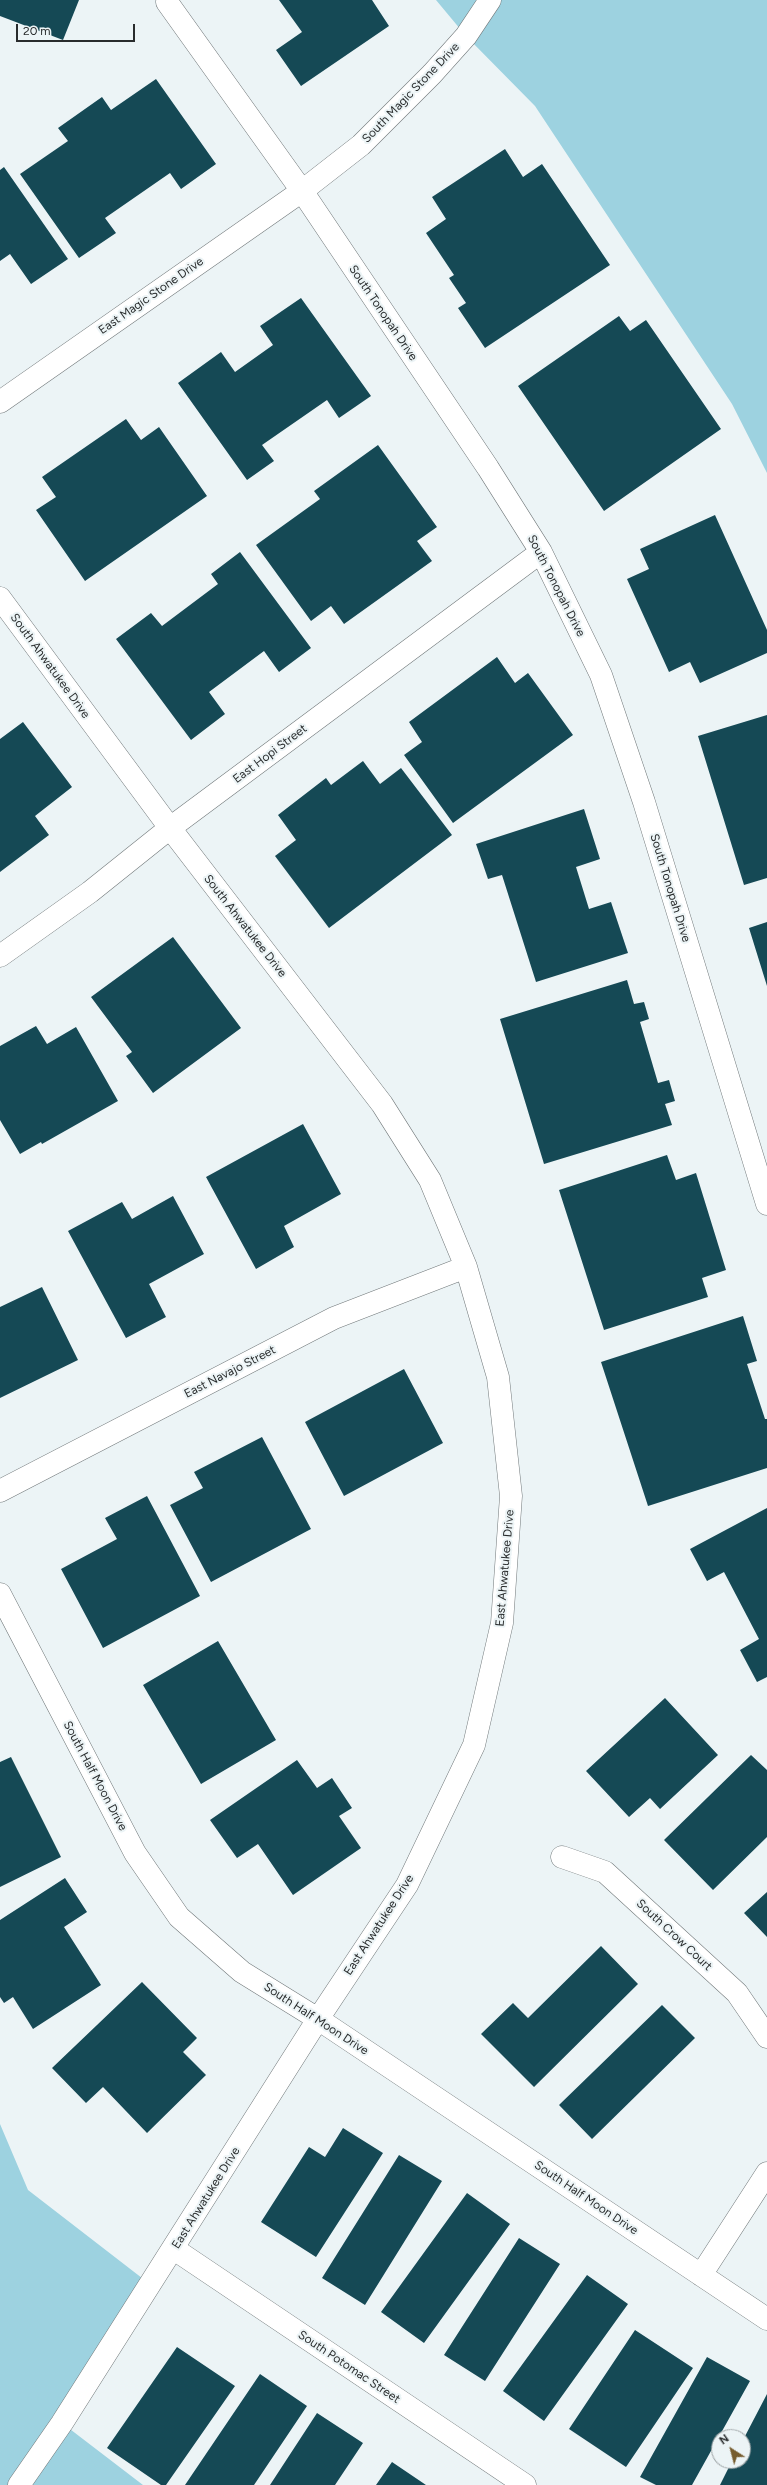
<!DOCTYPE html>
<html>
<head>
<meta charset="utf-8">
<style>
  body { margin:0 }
  #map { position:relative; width:767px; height:2485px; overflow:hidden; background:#ecf4f6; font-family:Figtree,sans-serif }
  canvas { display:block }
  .north { position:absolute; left:711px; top:2429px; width:40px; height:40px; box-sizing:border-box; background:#ecf4f6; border:1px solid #9ea4a6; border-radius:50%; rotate:324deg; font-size:11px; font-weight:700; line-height:16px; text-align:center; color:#292c2d }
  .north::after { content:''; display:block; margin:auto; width:14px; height:18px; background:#765c2e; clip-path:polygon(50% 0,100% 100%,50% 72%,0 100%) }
  .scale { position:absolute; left:16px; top:24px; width:119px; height:18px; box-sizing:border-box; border:2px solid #292c2d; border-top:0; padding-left:5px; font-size:12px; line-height:14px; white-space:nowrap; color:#292c2d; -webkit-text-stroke:3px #ecf4f6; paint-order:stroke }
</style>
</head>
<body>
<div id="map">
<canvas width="767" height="2485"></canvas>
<div class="north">N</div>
<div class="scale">20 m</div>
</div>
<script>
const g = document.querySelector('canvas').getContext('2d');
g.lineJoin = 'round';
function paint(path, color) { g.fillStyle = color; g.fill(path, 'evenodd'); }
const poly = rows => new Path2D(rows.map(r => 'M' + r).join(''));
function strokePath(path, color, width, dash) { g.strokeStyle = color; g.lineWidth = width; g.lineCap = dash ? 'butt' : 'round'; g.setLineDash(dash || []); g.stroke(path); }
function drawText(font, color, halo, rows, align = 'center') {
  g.font = font + ' Figtree,sans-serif'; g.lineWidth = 4; g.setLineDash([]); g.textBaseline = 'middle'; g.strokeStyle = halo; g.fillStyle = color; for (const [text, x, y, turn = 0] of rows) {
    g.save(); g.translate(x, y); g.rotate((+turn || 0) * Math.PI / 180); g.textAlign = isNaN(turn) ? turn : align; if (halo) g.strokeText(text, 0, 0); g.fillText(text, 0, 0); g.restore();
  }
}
const green = poly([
  [436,0,767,0,767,473,732,404,535,106,466,36],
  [0,2124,28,2190,151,2285,62,2423,143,2485,0,2485]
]);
const building = poly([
  [0,0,79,0,63,40,0,16],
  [279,0,372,0,389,26,301,86,276,50,302,32],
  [156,79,216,164,181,189,170,173,105,218,116,233,79,258,20,174,68,141,58,128,102,97,111,110],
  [505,149,523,177,542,164,610,265,485,348,458,308,466,303,449,278,454,275,426,233,446,219,432,197],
  [4,167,68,259,31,284,10,254,0,261,0,170],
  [301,298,371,396,339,418,327,400,262,445,274,461,247,480,178,383,221,352,235,372,273,345,260,326],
  [619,316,630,331,646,320,721,429,604,511,518,386],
  [126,419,141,440,159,427,207,496,85,581,36,510,56,497,42,477],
  [378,445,437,527,417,541,432,561,344,624,331,606,311,621,256,545,320,499,314,491],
  [715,515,767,630,767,653,700,683,690,662,669,672,627,579,649,569,640,549],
  [240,552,311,648,279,672,264,651,209,692,225,714,191,740,116,639,151,613,162,626,218,584,211,574],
  [497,657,515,683,528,673,573,735,453,823,404,755,422,742,409,722],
  [767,715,767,878,744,885,698,736],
  [23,722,72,787,35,816,49,835,0,872,0,739],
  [363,761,380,784,401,768,452,835,329,928,275,856,296,840,278,815,326,778,331,785],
  [584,809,600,859,576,867,589,909,611,902,628,953,536,982,502,875,488,879,476,844],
  [767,922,767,986,749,928],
  [173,937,241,1028,153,1093,126,1056,132,1052,91,997],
  [627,980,634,1004,644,1002,649,1019,640,1022,658,1083,669,1080,675,1101,665,1104,672,1125,544,1164,500,1019],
  [36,1026,47,1044,76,1027,118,1101,42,1144,41,1142,20,1154,0,1120,0,1046],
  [303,1124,341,1194,284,1226,294,1247,256,1269,206,1177],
  [667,1155,676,1180,696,1173,726,1270,702,1278,708,1297,604,1330,559,1190],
  [173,1196,204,1254,149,1284,166,1317,126,1338,68,1231,122,1202,132,1219],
  [42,1287,78,1360,0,1398,0,1307],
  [743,1316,757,1361,747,1364,765,1419,767,1419,767,1468,648,1506,601,1362],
  [404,1369,443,1443,344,1496,305,1422],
  [262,1437,311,1529,211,1582,170,1505,203,1488,194,1472],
  [147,1496,200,1596,103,1648,61,1569,117,1539,105,1518],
  [767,1508,767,1677,757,1682,740,1650,759,1639,724,1572,707,1581,690,1549],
  [218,1641,276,1740,201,1784,143,1685],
  [665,1698,718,1755,660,1809,650,1798,629,1817,586,1771],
  [751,1755,767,1770,767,1837,713,1890,664,1840],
  [11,1757,61,1857,0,1887,0,1762],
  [297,1760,317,1788,332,1778,352,1808,339,1816,361,1848,293,1895,258,1844,237,1858,210,1820],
  [65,1878,87,1912,64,1927,101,1985,33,2029,13,1997,4,2003,0,1997,0,1920],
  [767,1892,767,1937,744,1913],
  [601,1946,638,1984,534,2087,481,2034,513,2003,528,2018],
  [142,1982,197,2038,183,2052,206,2075,147,2133,103,2087,86,2103,52,2068],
  [662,2005,695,2038,592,2139,559,2105],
  [343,2128,383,2153,316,2257,261,2222,309,2147,325,2157],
  [399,2155,442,2181,365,2305,322,2278],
  [467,2193,510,2224,424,2343,381,2312],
  [519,2238,560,2264,485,2381,444,2355],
  [587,2275,628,2304,544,2421,503,2391],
  [635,2330,693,2368,626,2467,569,2429],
  [177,2347,235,2386,166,2485,161,2485,107,2448],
  [707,2357,750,2381,692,2485,656,2485,640,2477],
  [260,2374,307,2406,254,2485,185,2485],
  [767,2394,767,2485,720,2485,732,2461,743,2461,743,2440],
  [317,2413,363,2443,335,2485,270,2485],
  [392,2462,426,2485,376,2485]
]);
const minor = poly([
  [167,2,302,191,488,468,541,552,601,675,644,802,767,1204],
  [0,402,302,191,361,145,432,74,466,36,490,0],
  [0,598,170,828,382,1104,430,1180,466,1267,498,1377,511,1496,502,1623,474,1745,407,1885,318,2019,62,2423,19,2485],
  [0,956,90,892,170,828,541,552],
  [0,1491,334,1318,466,1267],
  [0,1594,135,1853,179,1917,242,1972,318,2019,767,2319],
  [562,1857,605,1872,737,1993,767,2037],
  [174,2249,525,2485],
  [701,2275,767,2173]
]);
const streetNames = [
  ["South Magic Stone Drive",411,93,-46],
  ["East Magic Stone Drive",151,296,-35],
  ["South Tonopah Drive",383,313,56],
  ["South Tonopah Drive",556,586,63],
  ["South Ahwatukee Drive",50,666,54],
  ["East Hopi Street",270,754,-37],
  ["South Tonopah Drive",670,888,73],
  ["South Ahwatukee Drive",245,926,52],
  ["East Navajo Street",230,1372,-27],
  ["East Ahwatukee Drive",505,1568,-85],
  ["South Half Moon Drive",95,1776,62],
  ["East Ahwatukee Drive",379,1925,-57],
  ["South Crow Court",674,1935,43],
  ["South Half Moon Drive",316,2019,33],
  ["East Ahwatukee Drive",206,2198,-58],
  ["South Half Moon Drive",586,2198,34],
  ["South Potomac Street",349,2367,34]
];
paint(green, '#9dd2e0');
paint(building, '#154955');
strokePath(minor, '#71787a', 23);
strokePath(minor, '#fff', 22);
drawText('12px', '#292c2d', '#ecf4f6', streetNames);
</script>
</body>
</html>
